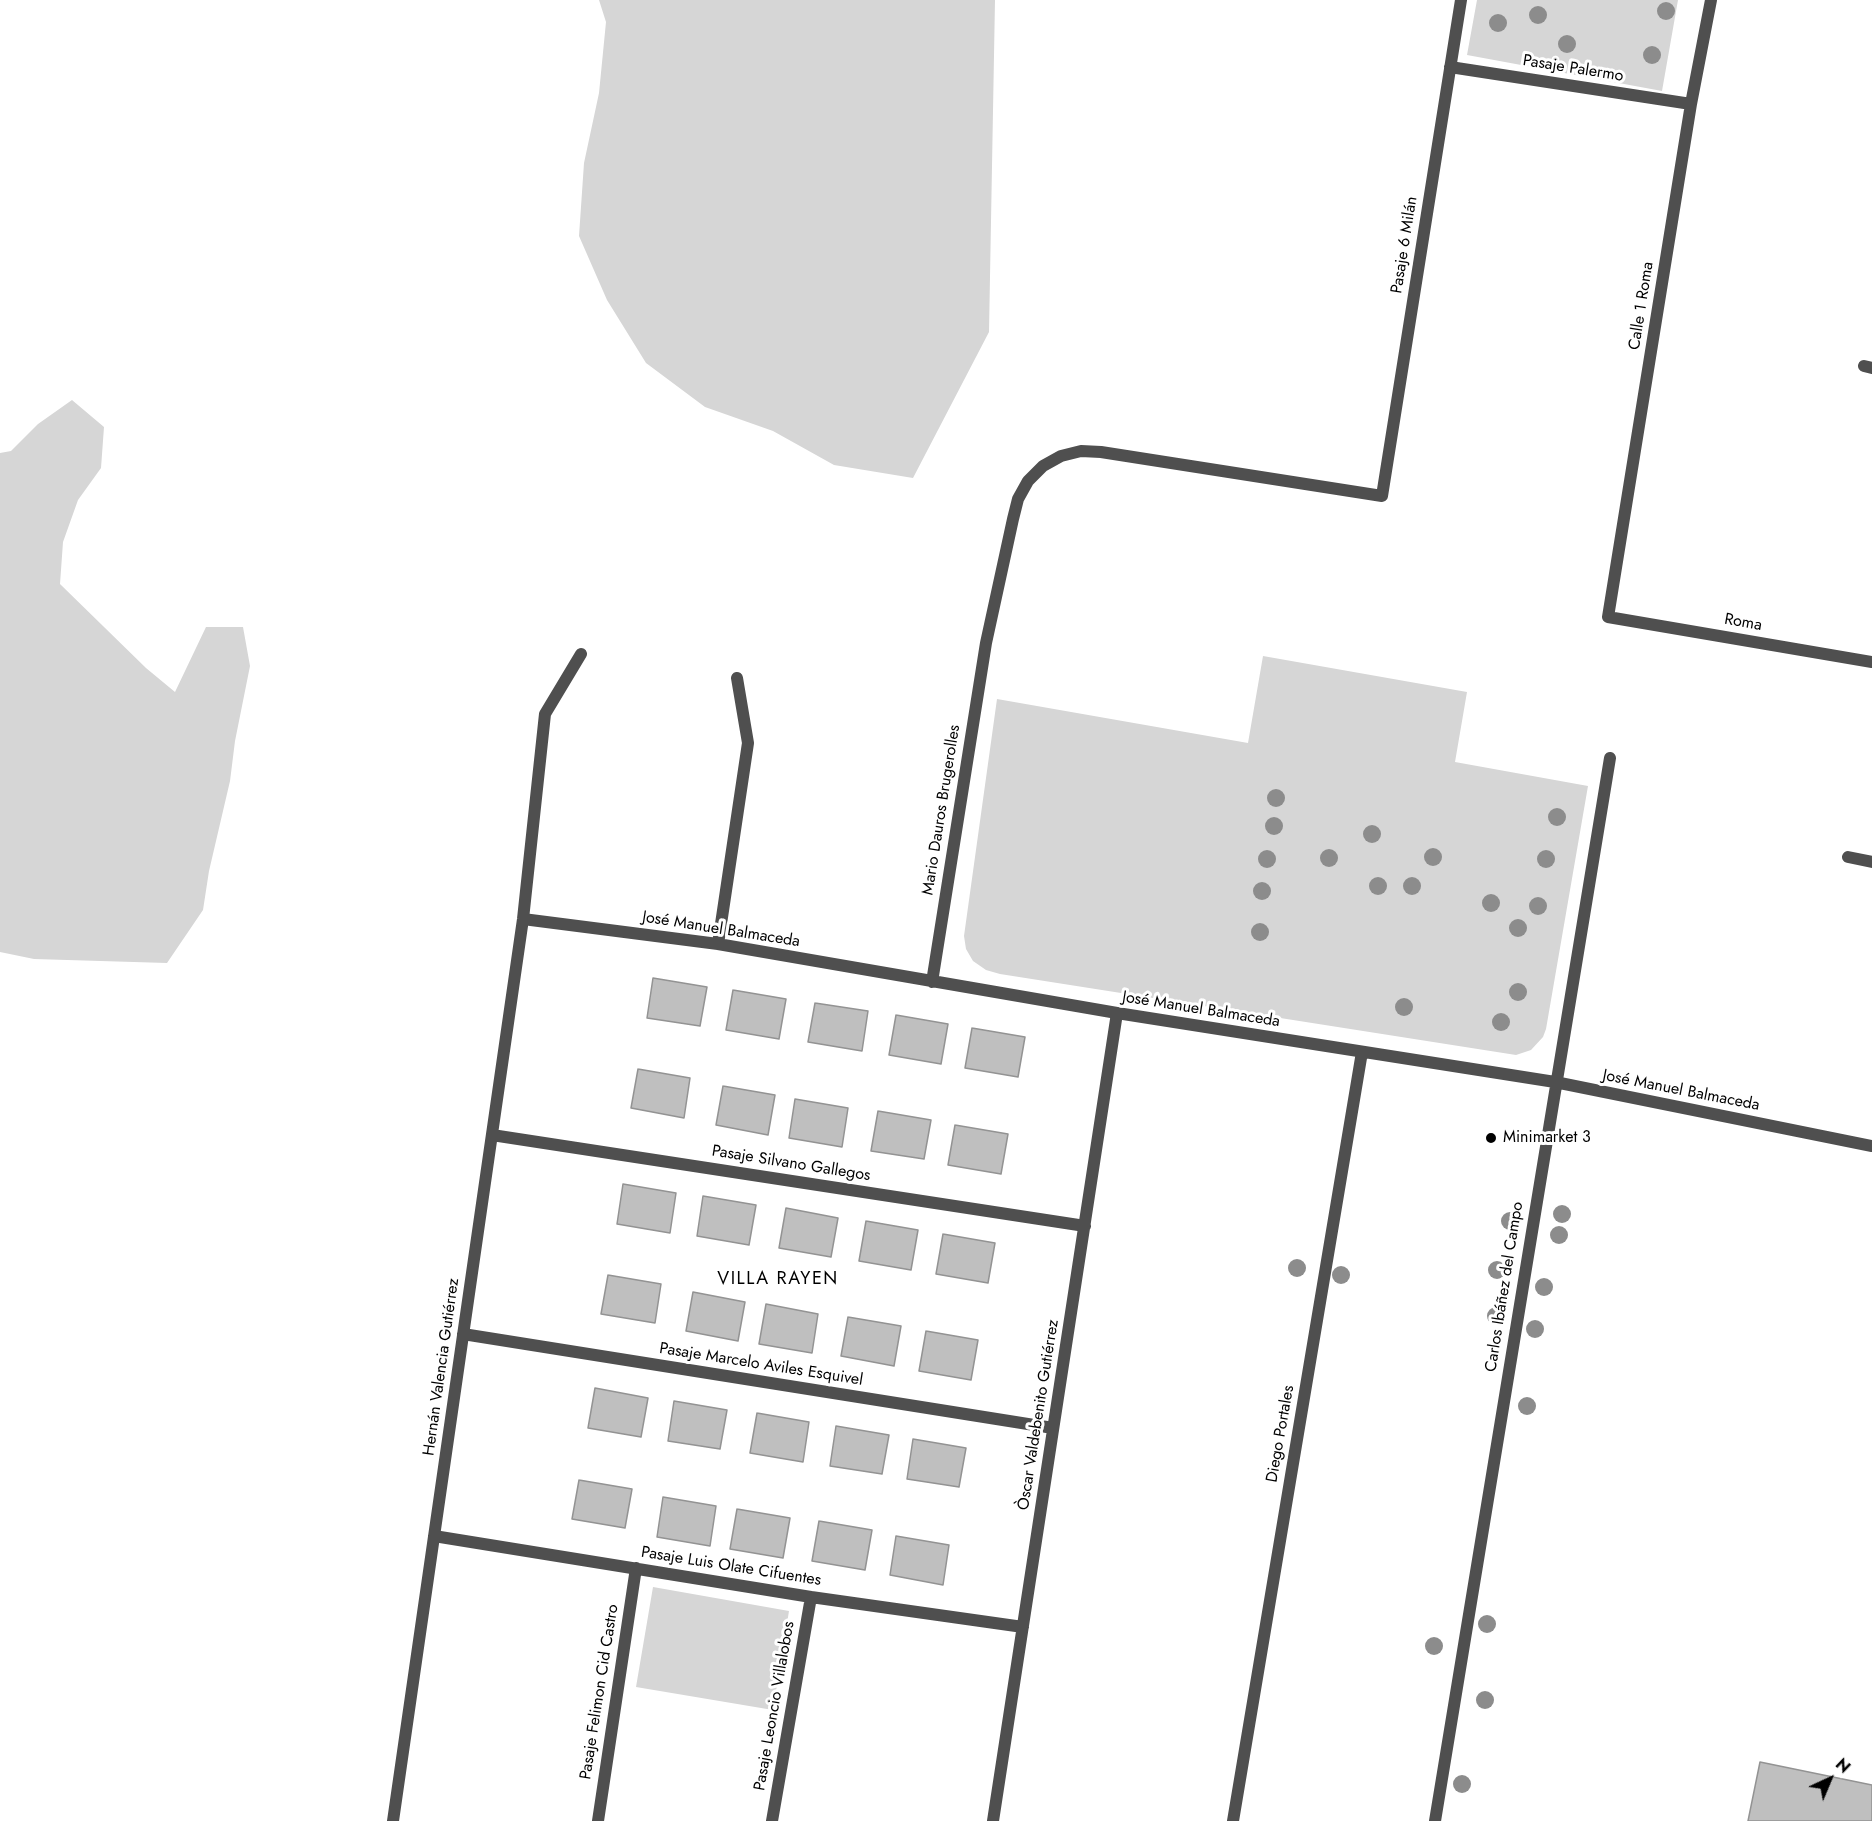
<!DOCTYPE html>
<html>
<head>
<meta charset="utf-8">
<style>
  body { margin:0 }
  #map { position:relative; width:1872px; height:1821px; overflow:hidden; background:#fff; font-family:Jost,sans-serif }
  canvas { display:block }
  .north { position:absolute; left:1800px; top:1749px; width:60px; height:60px; -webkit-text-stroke:4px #fff; paint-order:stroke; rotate:44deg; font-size:16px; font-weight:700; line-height:24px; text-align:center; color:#000 }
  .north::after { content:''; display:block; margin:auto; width:21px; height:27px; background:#000; clip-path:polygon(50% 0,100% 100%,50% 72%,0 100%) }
</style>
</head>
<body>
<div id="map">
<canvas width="1872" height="1821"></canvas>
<div class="north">N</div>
</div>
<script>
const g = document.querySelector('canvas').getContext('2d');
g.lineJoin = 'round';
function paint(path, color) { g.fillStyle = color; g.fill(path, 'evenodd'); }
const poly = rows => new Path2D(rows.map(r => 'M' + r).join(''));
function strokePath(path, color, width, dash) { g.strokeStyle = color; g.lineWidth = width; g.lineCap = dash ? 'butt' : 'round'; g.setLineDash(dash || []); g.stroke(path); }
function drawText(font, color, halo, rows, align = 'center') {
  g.font = font + ' Jost,sans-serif'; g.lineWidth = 6; g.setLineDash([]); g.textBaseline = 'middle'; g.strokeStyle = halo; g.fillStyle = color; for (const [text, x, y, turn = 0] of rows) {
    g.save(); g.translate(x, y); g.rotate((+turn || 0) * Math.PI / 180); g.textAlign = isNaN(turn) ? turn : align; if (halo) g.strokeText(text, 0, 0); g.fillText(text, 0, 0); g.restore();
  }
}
const green = poly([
  [599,0,995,0,989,332,913,478,834,465,773,431,705,407,646,363,607,300,579,236,584,163,599,93,606,22],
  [1477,0,1678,0,1662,91,1467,55],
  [72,400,104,427,101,468,78,500,63,542,60,584,146,668,175,692,206,627,243,627,250,666,235,741,230,781,209,871,203,910,167,963,34,959,0,952,0,453,11,451,38,424],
  [1263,656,1467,692,1455,762,1588,786,1546,1029,1543,1037,1531,1050,1516,1055,1000,974,986,970,973,961,966,949,964,936,997,699,1248,743],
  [653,1587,789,1611,773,1710,636,1687]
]);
const building = poly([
  [653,978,707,987,700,1026,647,1018,653,978],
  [733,990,786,999,779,1039,726,1030,733,990],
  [815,1003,868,1011,862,1051,808,1042,815,1003],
  [896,1015,948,1024,941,1064,889,1055,896,1015],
  [972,1028,1025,1037,1018,1077,965,1068,972,1028],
  [638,1069,690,1078,684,1118,631,1108,638,1069],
  [723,1086,775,1095,768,1135,716,1125,723,1086],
  [795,1099,848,1108,842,1147,789,1138,795,1099],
  [878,1111,931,1120,924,1159,871,1151,878,1111],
  [955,1125,1008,1134,1001,1174,948,1165,955,1125],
  [623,1184,676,1193,670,1233,617,1224,623,1184],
  [703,1196,756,1205,749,1245,697,1236,703,1196],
  [786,1208,838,1218,831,1257,779,1248,786,1208],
  [866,1221,918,1230,911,1270,859,1261,866,1221],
  [943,1234,995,1243,988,1283,936,1274,943,1234],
  [608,1275,661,1284,655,1323,601,1314,608,1275],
  [693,1292,745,1302,738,1341,686,1331,693,1292],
  [766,1304,818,1314,812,1353,759,1344,766,1304],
  [848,1317,901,1326,894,1366,841,1356,848,1317],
  [926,1331,978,1340,971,1380,919,1371,926,1331],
  [595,1388,648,1398,641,1437,588,1428,595,1388],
  [674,1401,727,1410,720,1449,668,1441,674,1401],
  [757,1413,809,1422,803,1462,750,1453,757,1413],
  [836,1426,889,1435,882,1474,830,1466,836,1426],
  [913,1439,966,1448,959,1487,907,1479,913,1439],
  [579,1480,632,1489,625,1528,572,1519,579,1480],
  [663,1497,716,1506,710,1546,657,1537,663,1497],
  [737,1509,790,1518,783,1558,730,1549,737,1509],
  [819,1521,872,1530,865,1570,812,1561,819,1521],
  [896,1536,949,1545,943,1585,890,1575,896,1536],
  [1760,1762,1872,1785,1872,1821,1748,1821,1760,1762]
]);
const service = poly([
  [1848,857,1872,862]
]);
const minor = poly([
  [1711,0,1691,104,1608,617,1872,662],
  [1450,67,1691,104],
  [1864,366,1872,368],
  [523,919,718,944,1117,1013,1555,1082,1872,1146],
  [718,944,748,743,737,678],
  [932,982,986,643,1013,519,1018,499,1028,481,1043,466,1061,456,1081,451,1101,452,1382,496,1461,0],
  [492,1135,1085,1226],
  [463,1334,1053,1428],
  [434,1536,811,1597,1023,1627],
  [393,1821,523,919,545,714,581,654],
  [598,1821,636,1568],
  [772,1821,811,1597],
  [993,1821,1117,1013],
  [1233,1821,1362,1052],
  [1435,1821,1610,758]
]);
const trees = [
  [1666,11],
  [1538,15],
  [1498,23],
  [1567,44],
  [1652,55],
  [1276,798],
  [1557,817],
  [1274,826],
  [1372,834],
  [1433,857],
  [1329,858],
  [1267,859],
  [1546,859],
  [1378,886],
  [1412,886],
  [1262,891],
  [1491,903],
  [1538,906],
  [1518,928],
  [1260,932],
  [1518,992],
  [1404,1007],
  [1501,1022],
  [1562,1214],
  [1510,1221],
  [1559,1235],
  [1297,1268],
  [1497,1270],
  [1341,1275],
  [1544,1287],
  [1496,1316],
  [1535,1329],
  [1527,1406],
  [1487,1624],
  [1434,1646],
  [1485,1700],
  [1462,1784]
];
const markers = [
  [1491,1138,6,"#000"]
];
const streetNames = [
  ["Pasaje Palermo",1573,69,9],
  ["Pasaje 6 Milán",1405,245,-81],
  ["Calle 1 Roma",1642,306,-81],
  ["Roma",1743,623,10],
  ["Mario Dauros Brugerolles",942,810,-81],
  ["José Manuel Balmaceda",721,930,9],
  ["José Manuel Balmaceda",1201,1010,9],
  ["José Manuel Balmaceda",1681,1091,11],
  ["Pasaje Silvano Gallegos",791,1164,9],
  ["Carlos Ibáñez del Campo",1505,1287,-81],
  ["Pasaje Marcelo Aviles Esquivel",761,1365,9],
  ["Hernán Valencia Gutiérrez",442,1367,-82],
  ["Òscar Valdebenito Gutiérrez",1039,1415,-81],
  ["Diego Portales",1281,1434,-80],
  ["Pasaje Luis Olate Cifuentes",731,1567,9],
  ["Pasaje Felimon Cid Castro",600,1692,-81],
  ["Pasaje Leoncio Villalobos",775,1706,-80]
];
const poiNames = [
  ["Minimarket 3",1503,1138]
];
const neighbourhoodNames = [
  ["VILLA RAYEN",778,1280]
];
paint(green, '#d6d6d6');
paint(building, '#bfbfbf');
strokePath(building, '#939393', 1.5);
strokePath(service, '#4f4f4f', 12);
strokePath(minor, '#4f4f4f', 12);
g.fillStyle = '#8c8c8c';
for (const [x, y] of trees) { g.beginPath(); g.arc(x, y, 9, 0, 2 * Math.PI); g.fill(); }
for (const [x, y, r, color] of markers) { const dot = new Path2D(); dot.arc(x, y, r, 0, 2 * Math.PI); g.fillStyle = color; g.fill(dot); strokePath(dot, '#fff', 2); }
drawText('16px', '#000', '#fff', streetNames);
drawText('16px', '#000', '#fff', poiNames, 'left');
g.letterSpacing = '1.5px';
drawText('18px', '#000', '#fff', neighbourhoodNames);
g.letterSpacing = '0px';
</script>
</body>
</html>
